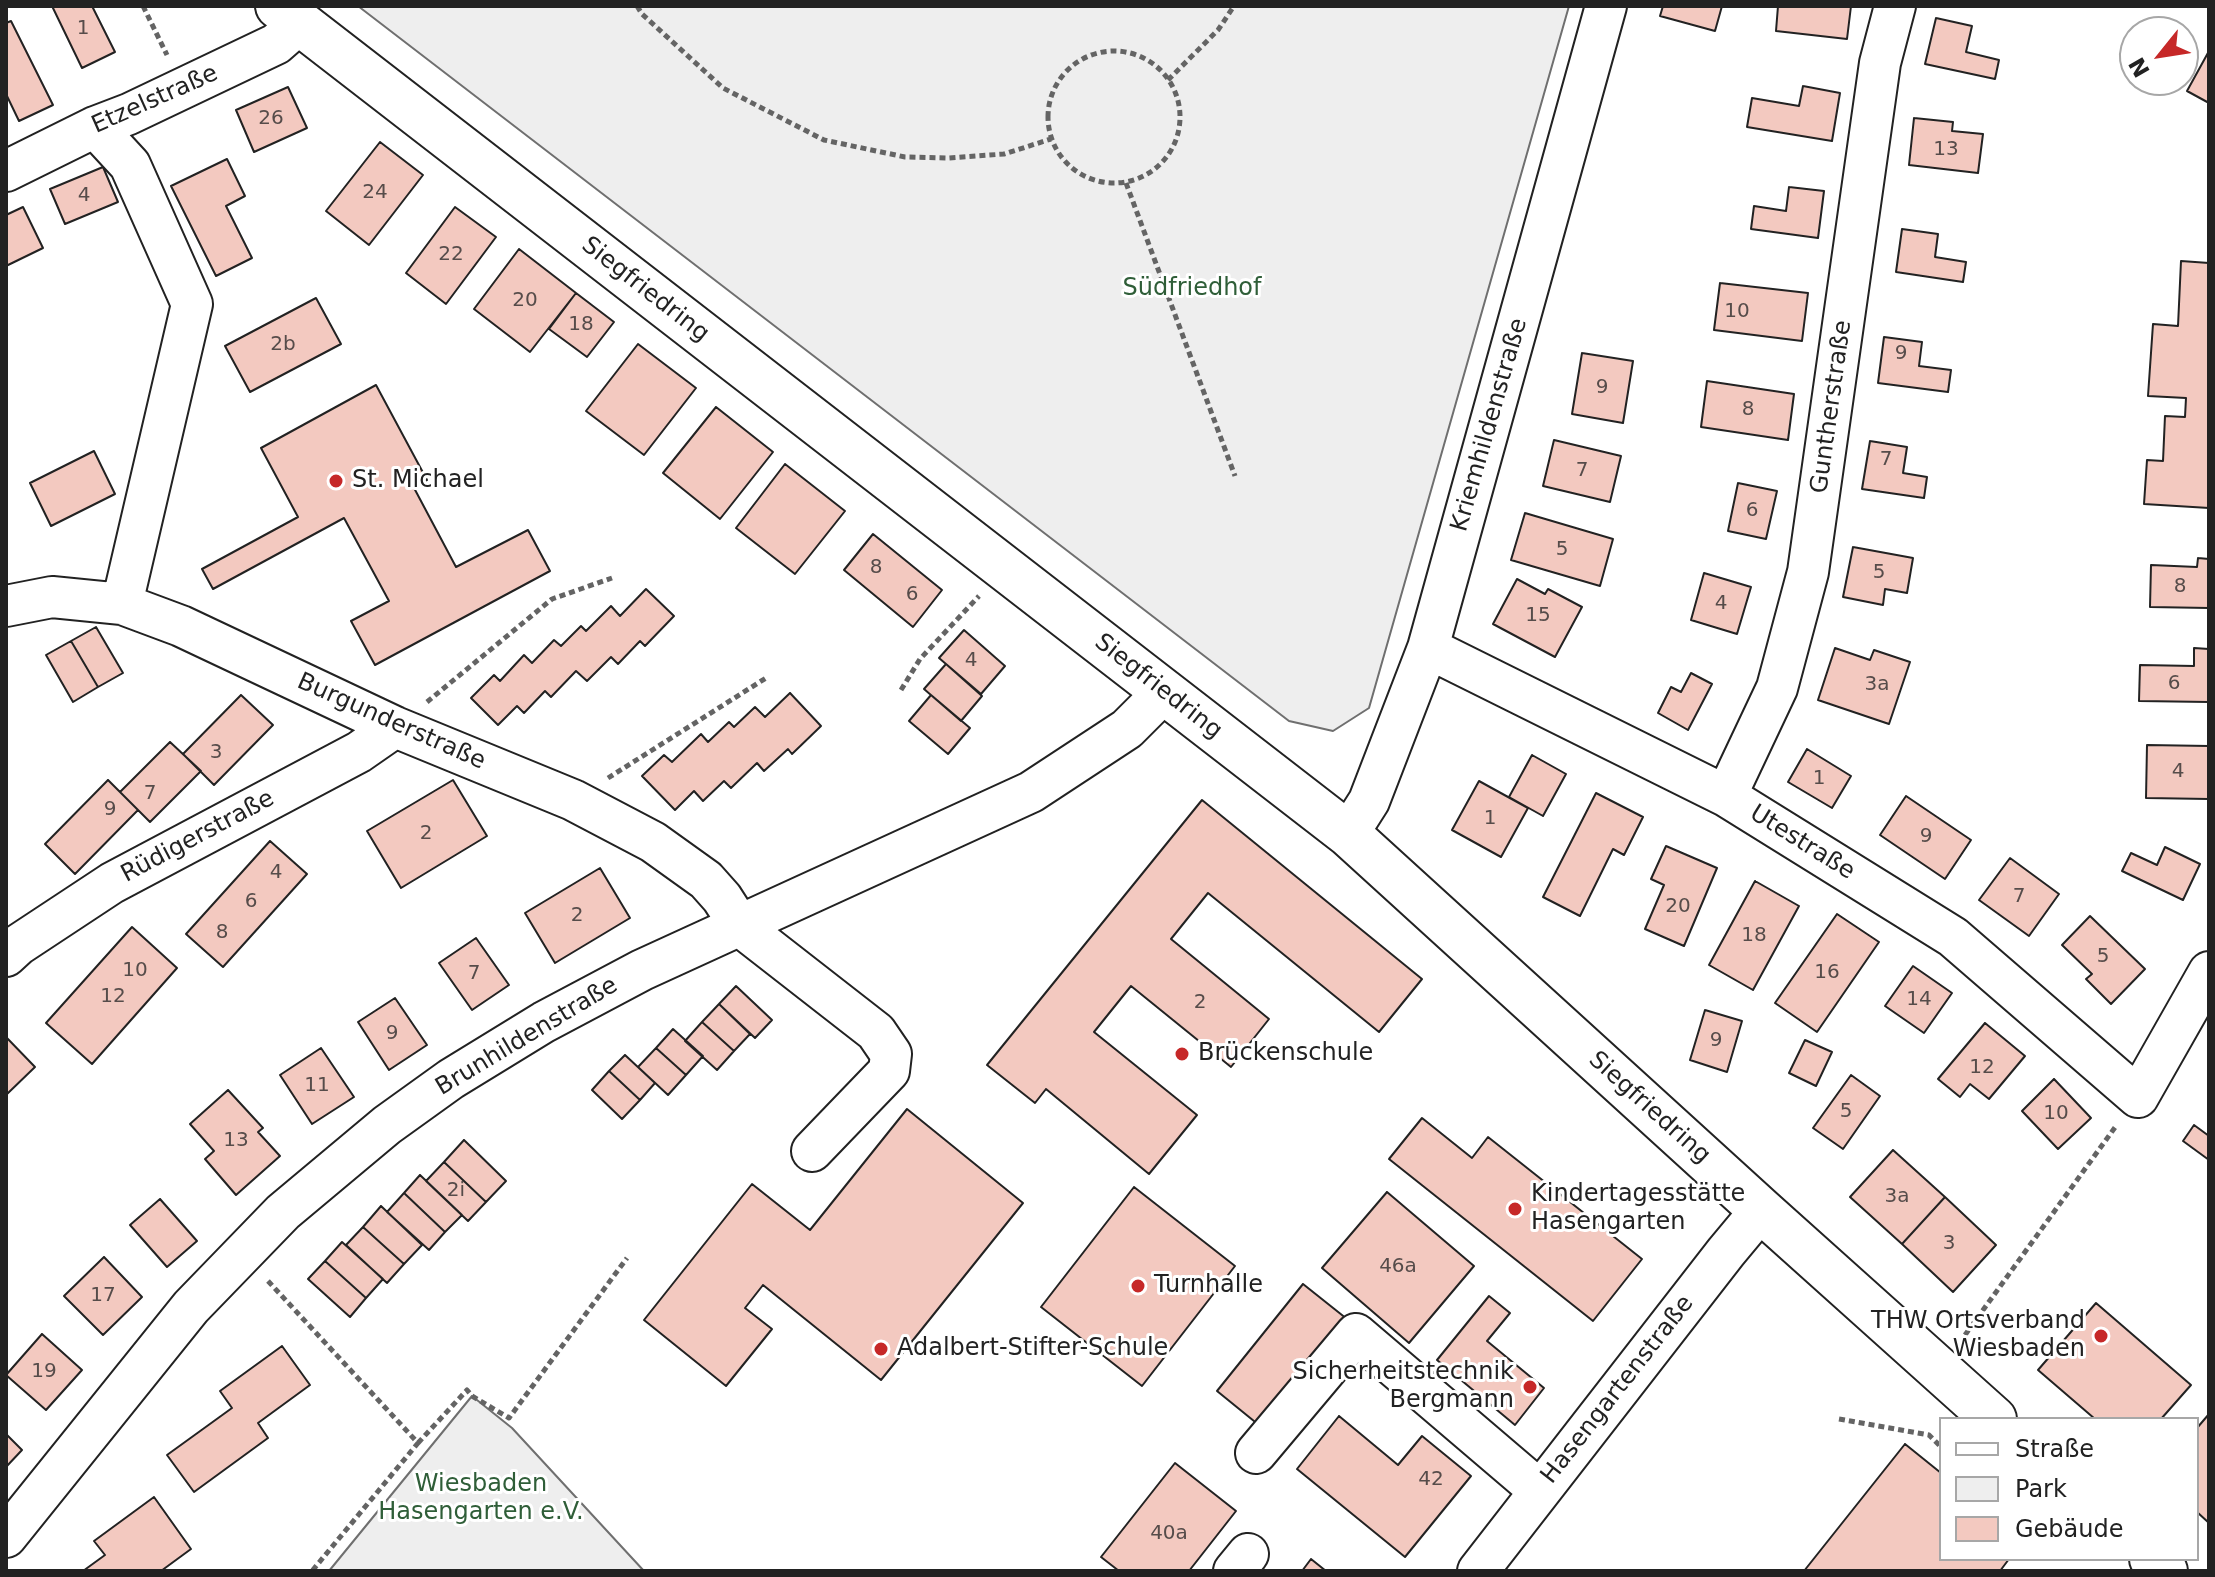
<!DOCTYPE html>
<html>
<head>
<meta charset="utf-8">
<style>
  body { margin:0 }
  #map { position:relative; width:2215px; height:1577px; overflow:hidden; background:#fff; font-family:"DejaVu Sans",sans-serif }
  canvas { display:block }
  .frame { position:absolute; inset:0; border:8px solid #222; pointer-events:none }
  .legend { position:absolute; left:1939px; top:1417px; width:260px; height:144px; box-sizing:border-box; background:#fff; border:2px solid #a7a7a7; margin:0; padding:10px 14px; list-style:none; font-size:24px; color:#222 }
  .legend li { display:flex; align-items:center; gap:16px; height:40px }
  .legend b { width:40px; border:2px solid #a7a7a7 }
  .north { position:absolute; left:2119px; top:16px; width:80px; height:80px; box-sizing:border-box; background:#fff; border:2px solid #a7a7a7; border-radius:50%; rotate:240deg; font-size:22px; font-weight:700; line-height:32px; text-align:center; color:#222 }
  .north::after { content:''; display:block; margin:auto; width:28px; height:36px; background:#c62828; clip-path:polygon(50% 0,100% 100%,50% 72%,0 100%) }
</style>
</head>
<body>
<div id="map">
<canvas width="2215" height="1577"></canvas>
<div class="frame"></div>
<ul class="legend">
<li><b style="height:10px;background:#fff"></b>Straße</li>
<li><b style="height:22px;background:#eee"></b>Park</li>
<li><b style="height:22px;background:#f3c9c0"></b>Gebäude</li>
</ul>
<div class="north">N</div>
</div>
<script>
const g = document.querySelector('canvas').getContext('2d');
g.lineJoin = 'round';
function paint(path, color) { g.fillStyle = color; g.fill(path, 'evenodd'); }
const poly = rows => new Path2D(rows.map(r => 'M' + r).join(''));
function strokePath(path, color, width, dash) { g.strokeStyle = color; g.lineWidth = width; g.lineCap = dash ? 'butt' : 'round'; g.setLineDash(dash || []); g.stroke(path); }
function drawText(font, color, halo, rows, align = 'center') {
  g.font = font + ' "DejaVu Sans",sans-serif'; g.lineWidth = 6; g.setLineDash([]); g.textBaseline = 'middle'; g.strokeStyle = halo; g.fillStyle = color; for (const [text, x, y, turn = 0] of rows) {
    g.save(); g.translate(x, y); g.rotate((+turn || 0) * Math.PI / 180); g.textAlign = isNaN(turn) ? turn : align; if (halo) g.strokeText(text, 0, 0); g.fillText(text, 0, 0); g.restore();
  }
}
const green = poly([
  [358,6,1569,6,1369,708,1333,731,1289,721,358,6],
  [472,1396,512,1428,644,1571,329,1571,472,1396]
]);
const building = poly([
  [52,6,92,6,115,52,82,68,52,6],
  [1663,6,1722,6,1715,31,1660,16,1663,6],
  [1778,6,1851,6,1847,39,1776,31,1778,6],
  [1936,18,1972,26,1966,52,1999,60,1995,79,1925,64,1936,18],
  [11,21,53,105,19,121,6,94,6,23,11,21],
  [2209,51,2209,103,2187,91,2209,51],
  [1803,86,1840,93,1832,141,1747,127,1752,98,1799,106,1803,86],
  [288,87,307,128,254,152,236,110,288,87],
  [1914,118,1953,122,1952,131,1983,134,1978,173,1909,165,1914,118],
  [380,142,423,175,369,245,326,211,380,142],
  [227,159,245,196,226,206,252,258,216,276,171,186,227,159],
  [103,167,118,202,65,224,50,189,103,167],
  [1789,187,1824,191,1818,238,1751,229,1754,206,1786,211,1789,187],
  [23,207,43,248,6,266,6,215,23,207],
  [455,207,496,237,446,304,406,273,455,207],
  [1902,229,1938,234,1935,257,1966,262,1963,282,1896,272,1902,229],
  [519,249,576,293,530,352,474,309,519,249],
  [2181,261,2209,263,2209,508,2144,504,2147,460,2163,461,2165,416,2185,417,2186,398,2148,396,2153,324,2178,326,2181,261],
  [1720,283,1808,293,1802,341,1714,330,1720,283],
  [576,293,614,322,587,357,549,329,576,293],
  [316,298,341,344,250,392,225,346,316,298],
  [1884,337,1922,342,1919,366,1951,370,1948,392,1878,383,1884,337],
  [638,344,696,388,644,455,586,411,638,344],
  [1582,353,1633,361,1623,423,1572,414,1582,353],
  [1707,381,1794,394,1788,440,1701,427,1707,381],
  [376,385,427,480,413,486,456,567,528,530,550,571,375,665,351,621,389,601,344,518,213,589,202,569,298,517,261,448,376,385],
  [716,407,773,452,720,519,663,473,716,407],
  [1554,440,1621,456,1610,502,1543,486,1554,440],
  [1870,441,1907,447,1903,473,1927,477,1924,498,1862,489,1870,441],
  [94,451,115,494,51,526,30,483,94,451],
  [785,464,845,511,795,574,736,528,785,464],
  [1738,483,1777,491,1766,539,1728,531,1738,483],
  [1525,513,1613,539,1600,586,1511,560,1525,513],
  [873,534,942,590,913,627,844,570,873,534],
  [1853,547,1913,558,1907,593,1885,589,1883,605,1843,597,1853,547],
  [2198,558,2209,559,2209,608,2150,607,2151,565,2197,567,2198,558],
  [1704,573,1751,587,1737,634,1691,620,1704,573],
  [1517,579,1545,594,1548,589,1582,607,1555,657,1493,624,1517,579],
  [646,589,674,616,645,646,640,641,618,664,611,657,587,681,576,671,551,697,545,691,524,713,517,706,498,725,471,698,494,675,500,681,524,655,532,663,554,640,561,646,581,626,586,631,611,606,620,616,646,589],
  [96,627,123,673,98,687,71,641,96,627],
  [964,630,1005,666,981,694,939,658,964,630],
  [71,641,98,687,73,702,46,655,71,641],
  [1835,648,1870,660,1874,650,1910,662,1889,724,1818,700,1835,648],
  [2194,648,2209,649,2209,702,2139,701,2140,665,2194,666,2194,648],
  [946,664,982,696,961,721,924,689,946,664],
  [1691,673,1712,684,1688,730,1658,713,1671,687,1681,692,1691,673],
  [790,693,821,726,792,754,788,749,764,771,757,763,731,788,724,781,703,801,694,791,675,810,642,776,664,755,672,762,701,734,708,742,729,722,734,727,755,707,765,717,790,693],
  [241,695,273,725,214,785,183,754,241,695],
  [931,695,970,728,948,754,909,721,931,695],
  [170,742,201,771,150,822,120,792,170,742],
  [2147,745,2209,746,2209,799,2146,798,2147,745],
  [1807,749,1851,776,1832,808,1788,782,1807,749],
  [1532,755,1566,774,1543,816,1509,797,1532,755],
  [108,780,138,810,75,874,45,844,108,780],
  [453,780,487,836,401,888,367,831,453,780],
  [1479,781,1528,808,1501,857,1452,830,1479,781],
  [1596,793,1643,817,1624,855,1613,849,1580,916,1543,897,1596,793],
  [1906,796,1971,840,1945,879,1880,835,1906,796],
  [1202,800,1422,979,1379,1032,1208,893,1171,939,1269,1019,1231,1067,1131,986,1094,1032,1197,1115,1149,1174,1046,1089,1035,1103,987,1065,1202,800],
  [270,841,307,874,223,967,186,934,270,841],
  [1666,846,1717,868,1684,946,1645,929,1664,885,1651,879,1666,846],
  [2165,847,2200,864,2183,900,2122,871,2131,853,2157,865,2165,847],
  [2010,858,2059,894,2029,936,1979,900,2010,858],
  [600,868,630,918,555,963,525,913,600,868],
  [1755,881,1799,906,1753,990,1709,965,1755,881],
  [1837,914,1879,942,1817,1032,1775,1003,1837,914],
  [2090,916,2145,969,2111,1004,2086,979,2092,974,2062,945,2090,916],
  [132,927,177,968,92,1064,46,1023,132,927],
  [476,938,509,985,472,1010,439,963,476,938],
  [1913,966,1952,993,1924,1033,1885,1006,1913,966],
  [736,986,772,1020,755,1038,719,1004,736,986],
  [395,998,427,1045,389,1070,358,1022,395,998],
  [719,1004,750,1034,734,1051,702,1022,719,1004],
  [1705,1010,1742,1021,1727,1072,1690,1060,1705,1010],
  [702,1022,734,1051,717,1070,685,1041,702,1022],
  [1985,1023,2025,1056,1989,1099,1970,1084,1960,1097,1938,1079,1985,1023],
  [673,1029,703,1056,686,1075,656,1048,673,1029],
  [6,1037,35,1067,6,1095,6,1037],
  [1805,1040,1832,1052,1816,1086,1789,1073,1805,1040],
  [321,1048,354,1097,312,1124,280,1075,321,1048],
  [656,1048,686,1075,668,1095,638,1067,656,1048],
  [625,1055,655,1083,640,1100,609,1071,625,1055],
  [609,1071,640,1100,622,1119,592,1090,609,1071],
  [1851,1075,1880,1096,1843,1149,1813,1128,1851,1075],
  [2054,1079,2091,1118,2058,1149,2022,1111,2054,1079],
  [228,1090,263,1128,258,1132,280,1156,236,1195,205,1159,214,1151,190,1124,228,1090],
  [907,1109,1023,1203,881,1380,763,1285,745,1308,772,1329,726,1386,644,1320,752,1184,810,1230,907,1109],
  [1422,1118,1472,1158,1488,1137,1642,1259,1593,1321,1389,1159,1422,1118],
  [2194,1125,2209,1136,2209,1160,2183,1141,2194,1125],
  [464,1140,506,1181,486,1202,444,1162,464,1140],
  [1893,1150,1945,1197,1902,1244,1850,1197,1893,1150],
  [444,1162,486,1202,468,1221,426,1181,444,1162],
  [420,1175,462,1215,445,1232,404,1193,420,1175],
  [1134,1187,1235,1266,1142,1386,1041,1307,1134,1187],
  [1387,1192,1474,1266,1409,1343,1322,1268,1387,1192],
  [404,1193,445,1232,429,1250,387,1212,404,1193],
  [1945,1197,1996,1245,1953,1292,1902,1244,1945,1197],
  [160,1199,197,1241,167,1267,130,1225,160,1199],
  [381,1206,422,1245,404,1264,363,1227,381,1206],
  [363,1227,404,1264,387,1283,346,1245,363,1227],
  [342,1242,383,1279,366,1298,325,1261,342,1242],
  [104,1257,142,1297,103,1335,64,1296,104,1257],
  [325,1261,366,1298,350,1317,308,1279,325,1261],
  [1303,1284,1352,1323,1265,1430,1217,1391,1303,1284],
  [1489,1296,1510,1313,1487,1341,1544,1388,1515,1425,1437,1360,1489,1296],
  [2096,1303,2191,1385,2161,1419,2095,1419,2038,1370,2096,1303],
  [42,1334,82,1370,46,1410,6,1375,42,1334],
  [282,1346,310,1385,258,1423,268,1438,194,1492,167,1455,232,1408,220,1391,282,1346],
  [2209,1414,2209,1523,2197,1512,2197,1428,2209,1414],
  [1339,1416,1398,1465,1422,1436,1471,1476,1405,1557,1297,1469,1339,1416],
  [6,1434,22,1450,6,1467,6,1434],
  [1905,1444,1941,1473,1941,1559,2009,1559,2000,1571,1804,1571,1905,1444],
  [1175,1463,1236,1511,1189,1571,1119,1571,1101,1557,1175,1463],
  [154,1497,191,1549,161,1571,83,1571,105,1555,94,1541,154,1497],
  [1311,1559,1326,1571,1302,1571,1311,1559]
]);
const path = poly([
  [143,6,167,55],
  [637,6,642,14,723,88,824,140,905,157,949,158,1004,154,1051,139],
  '1048 117a66 66 0 1 1 132 0a66 66 0 1 1-132 0Z',
  [1168,80,1218,30,1234,6],
  [1126,183,1235,476],
  [901,690,920,659,979,596],
  [427,702,552,599,612,578],
  [608,778,766,678],
  [268,1281,418,1443,312,1571],
  [1965,1335,2116,1126],
  [1839,1419,1929,1435,1941,1447],
  [418,1443,467,1390,472,1396,509,1418,627,1258]
]);
const minor = poly([
  [95,127,130,165,192,304,122,604],
  [6,171,95,127,129,114,276,44,300,23],
  [6,606,52,597,122,604,181,626,395,727,573,800,653,842,706,880,722,898,740,926,876,1032,891,1054,889,1071,812,1151],
  [1428,648,1726,796,1953,937,2138,1097,2209,972],
  [1726,796,1777,688,1808,572,1880,63,1895,6],
  [1348,834,1369,801,1428,648,1606,6],
  [6,956,18,945,112,883,359,752,395,727],
  [1256,1453,1356,1334,1540,1491],
  [6,1537,191,1307,283,1212,387,1125,451,1079,544,1022,642,970,1031,792,1127,729,1164,692],
  [1234,1571,1248,1554],
  [1478,1571,1726,1252,1761,1210]
]);
const major = poly([
  [278,6,1348,834,1761,1210,1994,1419],
  [2152,1559,2165,1571]
]);
const markers = [
  [336,481,8,"#c62828"],
  [1182,1054,8,"#c62828"],
  [1515,1209,8,"#c62828"],
  [1138,1286,8,"#c62828"],
  [2101,1336,8,"#c62828"],
  [881,1349,8,"#c62828"],
  [1530,1387,8,"#c62828"]
];
const numberNames = [
  ["1",83,29],
  ["26",271,119],
  ["13",1946,150],
  ["24",375,193],
  ["4",84,196],
  ["22",451,255],
  ["20",525,301],
  ["10",1737,312],
  ["18",581,325],
  ["2b",283,345],
  ["9",1901,354],
  ["9",1602,388],
  ["8",1748,410],
  ["7",1886,460],
  ["7",1582,471],
  ["6",1752,511],
  ["5",1562,550],
  ["8",876,568],
  ["5",1879,573],
  ["8",2180,587],
  ["6",912,595],
  ["4",1721,604],
  ["15",1538,616],
  ["4",971,661],
  ["6",2174,684],
  ["3a",1877,685],
  ["3",216,753],
  ["4",2178,772],
  ["1",1819,779],
  ["7",150,794],
  ["9",110,810],
  ["1",1490,819],
  ["2",426,834],
  ["9",1926,837],
  ["4",276,873],
  ["7",2019,897],
  ["6",251,902],
  ["20",1678,907],
  ["2",577,916],
  ["8",222,933],
  ["18",1754,936],
  ["5",2103,957],
  ["10",135,971],
  ["16",1827,973],
  ["7",474,974],
  ["12",113,997],
  ["14",1919,1000],
  ["2",1200,1003],
  ["9",392,1034],
  ["9",1716,1041],
  ["12",1982,1068],
  ["11",317,1086],
  ["5",1846,1112],
  ["10",2056,1114],
  ["13",236,1141],
  ["2i",456,1191],
  ["3a",1897,1197],
  ["3",1949,1244],
  ["46a",1398,1267],
  ["17",103,1296],
  ["19",44,1372],
  ["42",1431,1480],
  ["40a",1169,1534]
];
const streetNames = [
  ["Etzelstraße",155,100,-24],
  ["Siegfriedring",645,290,38],
  ["Guntherstraße",1832,407,-82],
  ["Kriemhildenstraße",1490,425,-74],
  ["Siegfriedring",1158,687,38],
  ["Burgunderstraße",391,722,24],
  ["Rüdigerstraße",198,837,-28],
  ["Utestraße",1802,843,32],
  ["Brunhildenstraße",527,1037,-31],
  ["Siegfriedring",1649,1108,42],
  ["Hasengartenstraße",1618,1390,-52]
];
const parkNames = [
  ["Südfriedhof",1192,289],
  ["Wiesbaden",481,1485],
  ["Hasengarten e.V.",481,1513]
];
const poiNames = [
  ["St. Michael",352,481],
  ["Brückenschule",1198,1054],
  ["Kindertagesstätte",1531,1195],
  ["Hasengarten",1531,1223],
  ["Turnhalle",1154,1286],
  ["THW Ortsverband",2085,1322,"right"],
  ["Wiesbaden",2085,1350,"right"],
  ["Adalbert-Stifter-Schule",897,1349],
  ["Sicherheitstechnik",1514,1373,"right"],
  ["Bergmann",1514,1401,"right"]
];
paint(green, '#eee');
strokePath(green, '#6f6f6f', 2);
paint(building, '#f3c9c0');
strokePath(building, '#222', 2);
strokePath(minor, '#222', 44);
strokePath(major, '#222', 48);
strokePath(path, '#646464', 5, [6, 4]);
strokePath(minor, '#fff', 40);
strokePath(major, '#fff', 44);
for (const [x, y, r, color] of markers) { const dot = new Path2D(); dot.arc(x, y, r, 0, 2 * Math.PI); g.fillStyle = color; g.fill(dot); strokePath(dot, '#fff', 3); }
drawText('20px', '#564c4a', null, numberNames);
drawText('24px', '#222', '#fff', streetNames);
drawText('24px', '#2f5e38', '#fff', parkNames);
drawText('24px', '#222', '#fff', poiNames, 'left');
</script>
</body>
</html>
